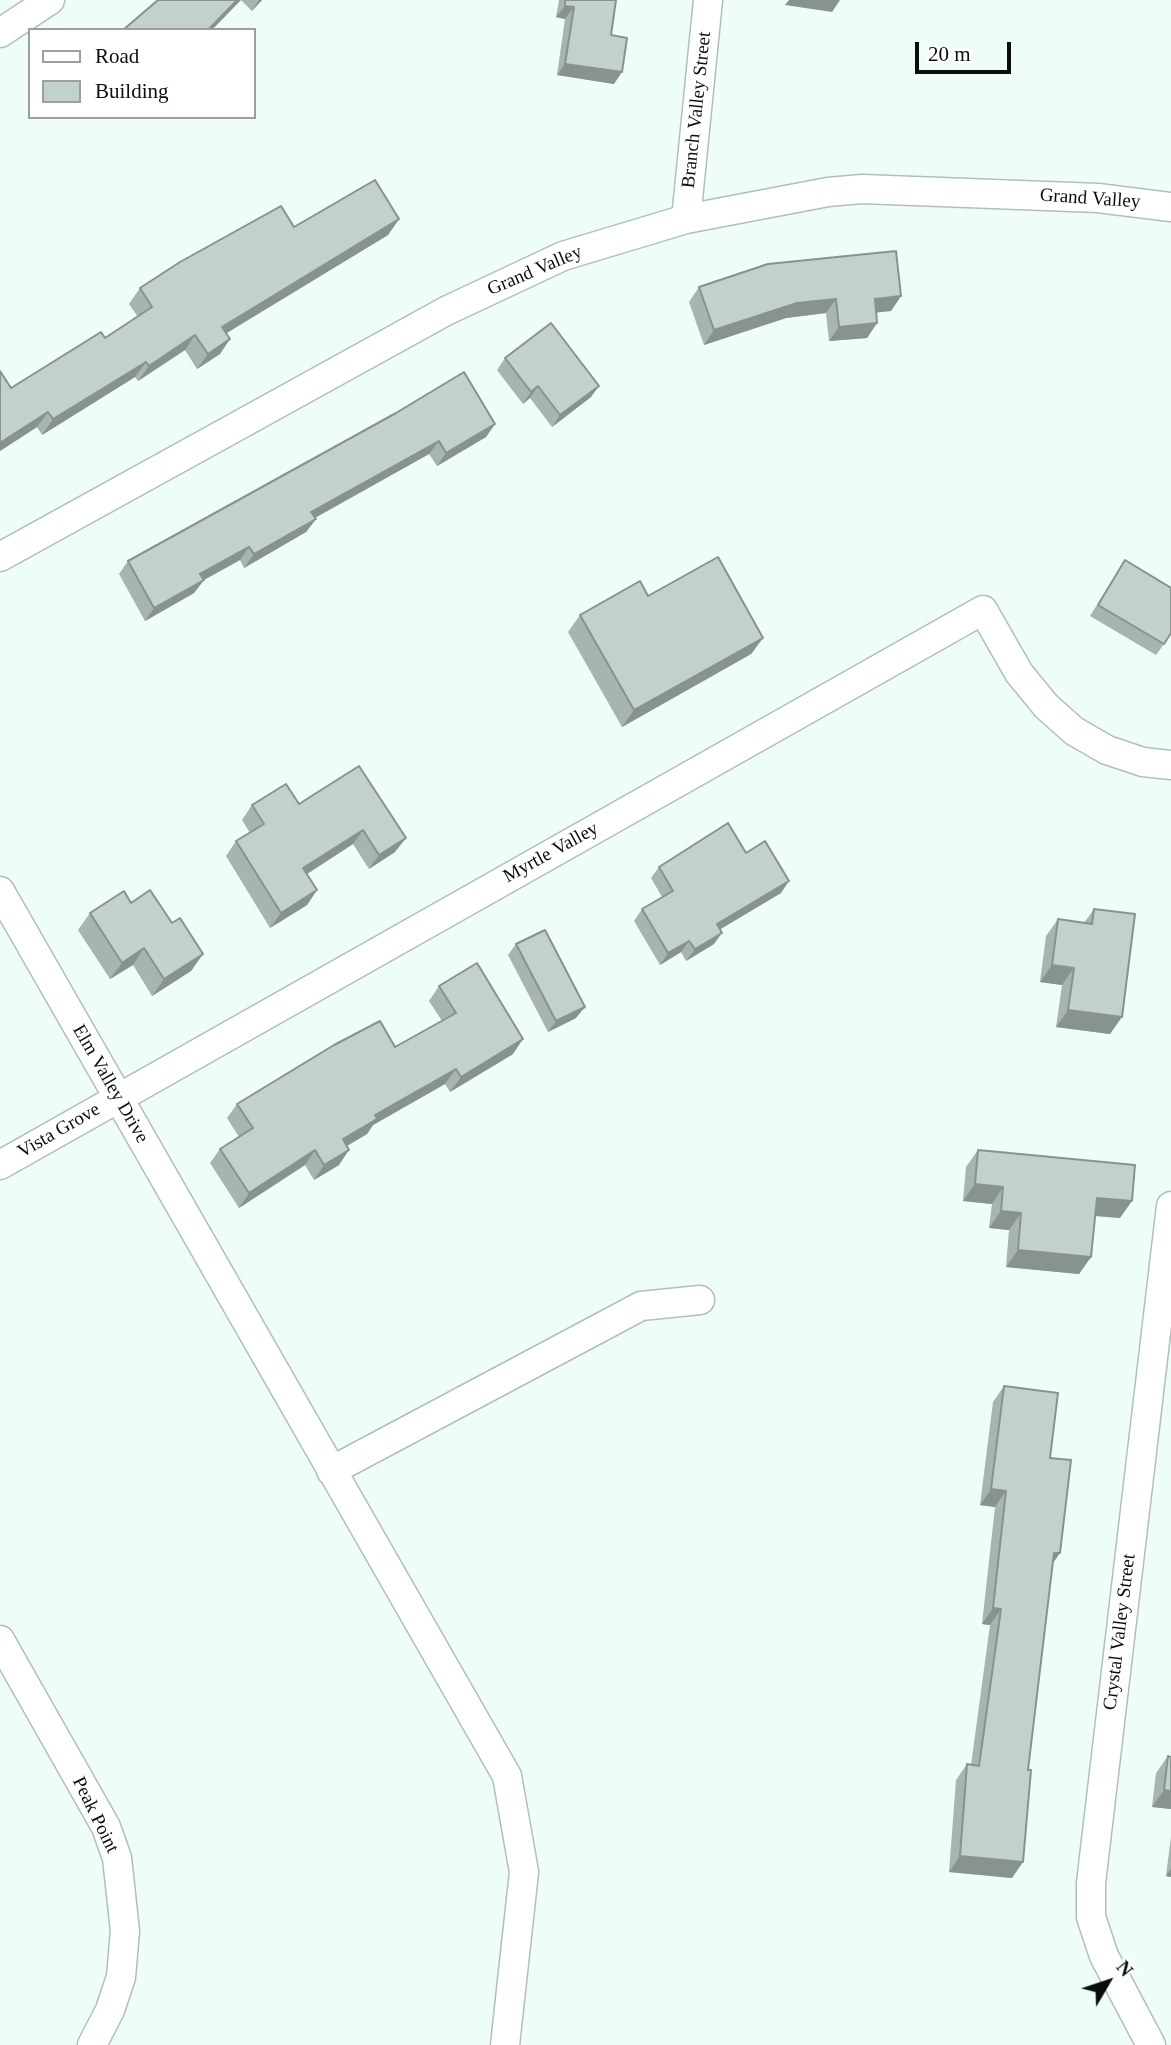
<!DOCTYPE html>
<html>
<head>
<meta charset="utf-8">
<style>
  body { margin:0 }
  #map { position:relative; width:1171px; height:2045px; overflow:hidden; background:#eefdfa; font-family:"Times New Roman",serif }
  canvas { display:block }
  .legend { position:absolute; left:28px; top:28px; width:228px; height:91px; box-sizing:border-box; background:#fff; border:2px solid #9d9f9e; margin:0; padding:9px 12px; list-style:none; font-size:21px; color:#090e0d }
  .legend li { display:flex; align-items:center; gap:14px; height:35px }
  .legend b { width:35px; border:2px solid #9d9f9e }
  .north { position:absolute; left:1073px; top:1947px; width:70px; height:70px; -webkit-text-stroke:5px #fff; paint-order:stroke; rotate:51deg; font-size:19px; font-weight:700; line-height:28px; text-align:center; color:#090e0d }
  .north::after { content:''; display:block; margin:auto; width:24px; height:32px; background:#090e0d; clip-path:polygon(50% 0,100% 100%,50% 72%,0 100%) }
  .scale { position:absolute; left:915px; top:42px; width:96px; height:32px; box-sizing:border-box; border:4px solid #090e0d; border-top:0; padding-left:9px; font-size:21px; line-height:24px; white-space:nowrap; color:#090e0d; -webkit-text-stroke:5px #fff; paint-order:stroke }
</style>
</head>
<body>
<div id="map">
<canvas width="1171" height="2045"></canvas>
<ul class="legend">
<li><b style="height:9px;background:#fff"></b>Road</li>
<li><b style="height:19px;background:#c2d1ce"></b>Building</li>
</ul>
<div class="north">N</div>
<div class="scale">20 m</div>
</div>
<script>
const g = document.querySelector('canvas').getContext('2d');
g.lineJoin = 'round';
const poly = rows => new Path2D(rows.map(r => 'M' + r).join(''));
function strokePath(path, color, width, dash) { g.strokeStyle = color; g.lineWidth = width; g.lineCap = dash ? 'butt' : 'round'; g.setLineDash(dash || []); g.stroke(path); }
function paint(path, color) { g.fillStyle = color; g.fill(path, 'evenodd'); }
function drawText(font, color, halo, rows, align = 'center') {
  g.font = font + ' "Times New Roman",serif'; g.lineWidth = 5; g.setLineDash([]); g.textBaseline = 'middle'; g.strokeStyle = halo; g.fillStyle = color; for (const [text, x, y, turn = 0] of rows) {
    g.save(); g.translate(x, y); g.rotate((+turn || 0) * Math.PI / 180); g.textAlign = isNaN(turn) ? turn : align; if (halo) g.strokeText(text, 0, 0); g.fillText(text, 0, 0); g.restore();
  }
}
const street = poly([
  [0,33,50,0],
  [686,219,708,0],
  [0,557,446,311,563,256,686,219,828,192,862,189,1098,198,1171,207],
  [0,891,507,1776,524,1872,505,2045],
  [0,1165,983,610,1019,673,1046,706,1074,731,1107,750,1143,762,1171,765],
  [331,1471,641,1306,700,1300],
  [0,1640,106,1827,117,1858,125,1931,121,1977,110,2010,92,2045],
  [1151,2045,1104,1956,1091,1917,1091,1883,1171,1206]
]);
const wall = poly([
  [158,0,262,0,252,11,241,0],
  [559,0,616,0,611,35,614,84,557,75,565,19,556,17],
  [399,219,388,235,226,333,220,354,197,369,185,350,138,381,135,377,42,435,37,427,0,451,0,371,11,388,105,338,138,317,129,304,140,288,294,227],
  [699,287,901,296,891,311,876,312,877,323,867,338,829,341,826,313,786,318,704,345,689,302],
  [505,358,591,397,552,427,530,398,523,404,497,370],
  [396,413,495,424,486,437,437,466,429,454,315,518,316,519,306,532,244,568,240,560,204,580,194,593,145,621,119,574,128,561],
  [1125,560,1164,644,1156,655,1090,616],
  [648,596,763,638,751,654,622,727,568,632,580,615],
  [359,766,395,852,369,869,353,844,307,874,317,890,307,905,270,928,226,856,236,841,250,833,242,820,252,805,299,804],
  [746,853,781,893,720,929,714,944,686,961,681,952,660,965,634,921,642,909,662,897,651,878,659,867],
  [131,903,172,923,203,954,191,971,152,996,133,965,110,979,78,930,90,913],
  [1094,909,1110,1034,1056,1027,1062,985,1040,982,1046,936,1058,919,1084,923],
  [516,944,576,1018,548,1032,508,955],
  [439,986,513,1054,450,1092,445,1084,373,1125,367,1134,347,1146,339,1165,314,1180,305,1165,239,1208,210,1163,220,1149,239,1137,227,1118,237,1104,395,1047,442,1021,429,1001],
  [978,1150,1120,1218,1095,1216,1091,1257,1079,1274,1006,1267,1009,1230,989,1228,992,1204,963,1201,966,1167],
  [1004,1386,1050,1458,1053,1564,1012,1878,949,1872,956,1780,967,1764,971,1765,990,1625,982,1624,995,1507,980,1505,993,1402],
  [1168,1756,1171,1757,1171,1809,1152,1807,1156,1773],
  [1171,1836,1171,1877,1166,1876]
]);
const shadedWall = poly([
  [237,0,241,0,212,30,208,30],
  [259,0,262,0,252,11],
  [789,0,840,0,832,12,785,5],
  [565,6,574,7,565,19,556,17],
  [565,64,622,72,614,84,557,75],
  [399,219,388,235,212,342,222,327],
  [901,296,891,311,864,314,875,299],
  [836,299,826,313,786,318,704,345,714,330,797,303],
  [877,323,867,338,829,341,839,327],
  [195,335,185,350,138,381,149,366],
  [230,339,220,354,197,369,208,354],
  [146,362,135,377,42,435,53,419],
  [538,386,530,398,523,404,531,392],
  [599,386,591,397,552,427,560,415],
  [48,412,37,427,0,451,0,443],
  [495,424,486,437,437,466,446,453],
  [439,441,429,454,302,525,311,512],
  [316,519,306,532,244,568,254,554],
  [249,547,240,560,191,587,200,574],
  [204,580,194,593,145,621,154,608],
  [763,638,751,654,622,727,634,710],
  [363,830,353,844,293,883,303,868],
  [406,838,395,852,369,869,379,855],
  [789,881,781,893,709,936,717,924],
  [317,890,307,905,270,928,281,913],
  [722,933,714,944,686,961,695,949],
  [689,941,681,952,660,965,668,953],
  [144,948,133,965,110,979,122,963],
  [203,954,191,971,152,996,164,979],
  [1052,965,1074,968,1062,985,1040,982],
  [585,1007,576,1018,548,1032,556,1021],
  [1068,1010,1122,1017,1110,1034,1056,1027],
  [523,1039,513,1054,450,1092,461,1077],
  [456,1069,445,1084,373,1125,367,1134,333,1154,343,1139,375,1115],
  [315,1150,305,1165,239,1208,249,1193],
  [349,1150,339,1165,314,1180,324,1165],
  [975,1184,1003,1187,992,1204,963,1201],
  [1097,1198,1132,1201,1120,1218,1085,1215],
  [1001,1211,1021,1213,1009,1230,989,1228],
  [1018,1250,1091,1257,1079,1274,1006,1267],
  [991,1489,1006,1491,995,1507,980,1505],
  [1054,1553,1060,1553,1049,1569],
  [993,1608,1001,1609,990,1625,982,1624],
  [1164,1790,1171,1791,1171,1809,1152,1807],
  [960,1856,1023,1862,1012,1878,949,1872],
  [1171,1869,1171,1877,1166,1876]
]);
const building = poly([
  [158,0,237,0,208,30,123,30,158,0],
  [565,0,616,0,611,35,627,38,622,72,565,64,574,7,565,6,565,0],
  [375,180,399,219,222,327,230,339,208,354,195,335,149,366,146,362,53,419,48,412,0,443,0,371,11,388,101,332,105,338,152,307,140,288,180,262,281,206,294,227,375,180],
  [896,251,901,296,875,299,877,323,839,327,836,299,797,303,714,330,699,287,768,264,896,251],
  [551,323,599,386,560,415,538,386,531,392,505,358,551,323],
  [464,372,495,424,446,453,439,441,311,512,316,519,254,554,249,547,200,574,204,580,154,608,128,561,396,413,464,372],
  [718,557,763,638,634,710,580,615,640,581,648,596,718,557],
  [1125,560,1171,588,1171,633,1164,644,1098,605,1125,560],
  [359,766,406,838,379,855,363,830,303,868,317,890,281,913,236,841,264,824,252,805,286,784,299,804,359,766],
  [728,823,746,853,765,841,789,881,717,924,722,933,695,949,689,941,668,953,642,909,673,891,659,867,728,823],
  [150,890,172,923,180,918,203,954,164,979,144,948,122,963,90,913,124,891,131,903,150,890],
  [1094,909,1135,914,1122,1017,1068,1010,1074,968,1052,965,1058,919,1092,924,1094,909],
  [545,930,585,1007,556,1021,516,944,545,930],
  [477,963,523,1039,461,1077,456,1069,375,1115,377,1119,343,1139,349,1150,324,1165,315,1150,249,1193,220,1149,253,1128,237,1104,334,1045,380,1021,395,1047,456,1013,439,986,477,963],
  [978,1150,1135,1165,1132,1201,1097,1198,1091,1257,1018,1250,1021,1213,1001,1211,1003,1187,975,1184,978,1150],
  [1004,1386,1058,1393,1050,1458,1071,1460,1060,1553,1054,1553,1028,1770,1031,1770,1023,1862,960,1856,967,1764,979,1766,1001,1609,993,1608,1006,1491,991,1489,1004,1386],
  [1168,1756,1171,1757,1171,1791,1164,1790,1168,1756]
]);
const streetNames = [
  ["Branch Valley Street",697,110,-84],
  ["Grand Valley",1090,199,4],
  ["Grand Valley",535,271,-23],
  ["Myrtle Valley",551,853,-29],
  ["Elm Valley Drive",110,1084,60],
  ["Vista Grove",59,1131,-30],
  ["Crystal Valley Street",1120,1632,-83],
  ["Peak Point",95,1815,64]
];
strokePath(street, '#b1bfbc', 31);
strokePath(street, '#fff', 28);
paint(wall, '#a7b4b1');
paint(shadedWall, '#889290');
paint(building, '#c2d1ce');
strokePath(building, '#889290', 2);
drawText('19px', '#090e0d', '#fff', streetNames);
</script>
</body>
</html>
